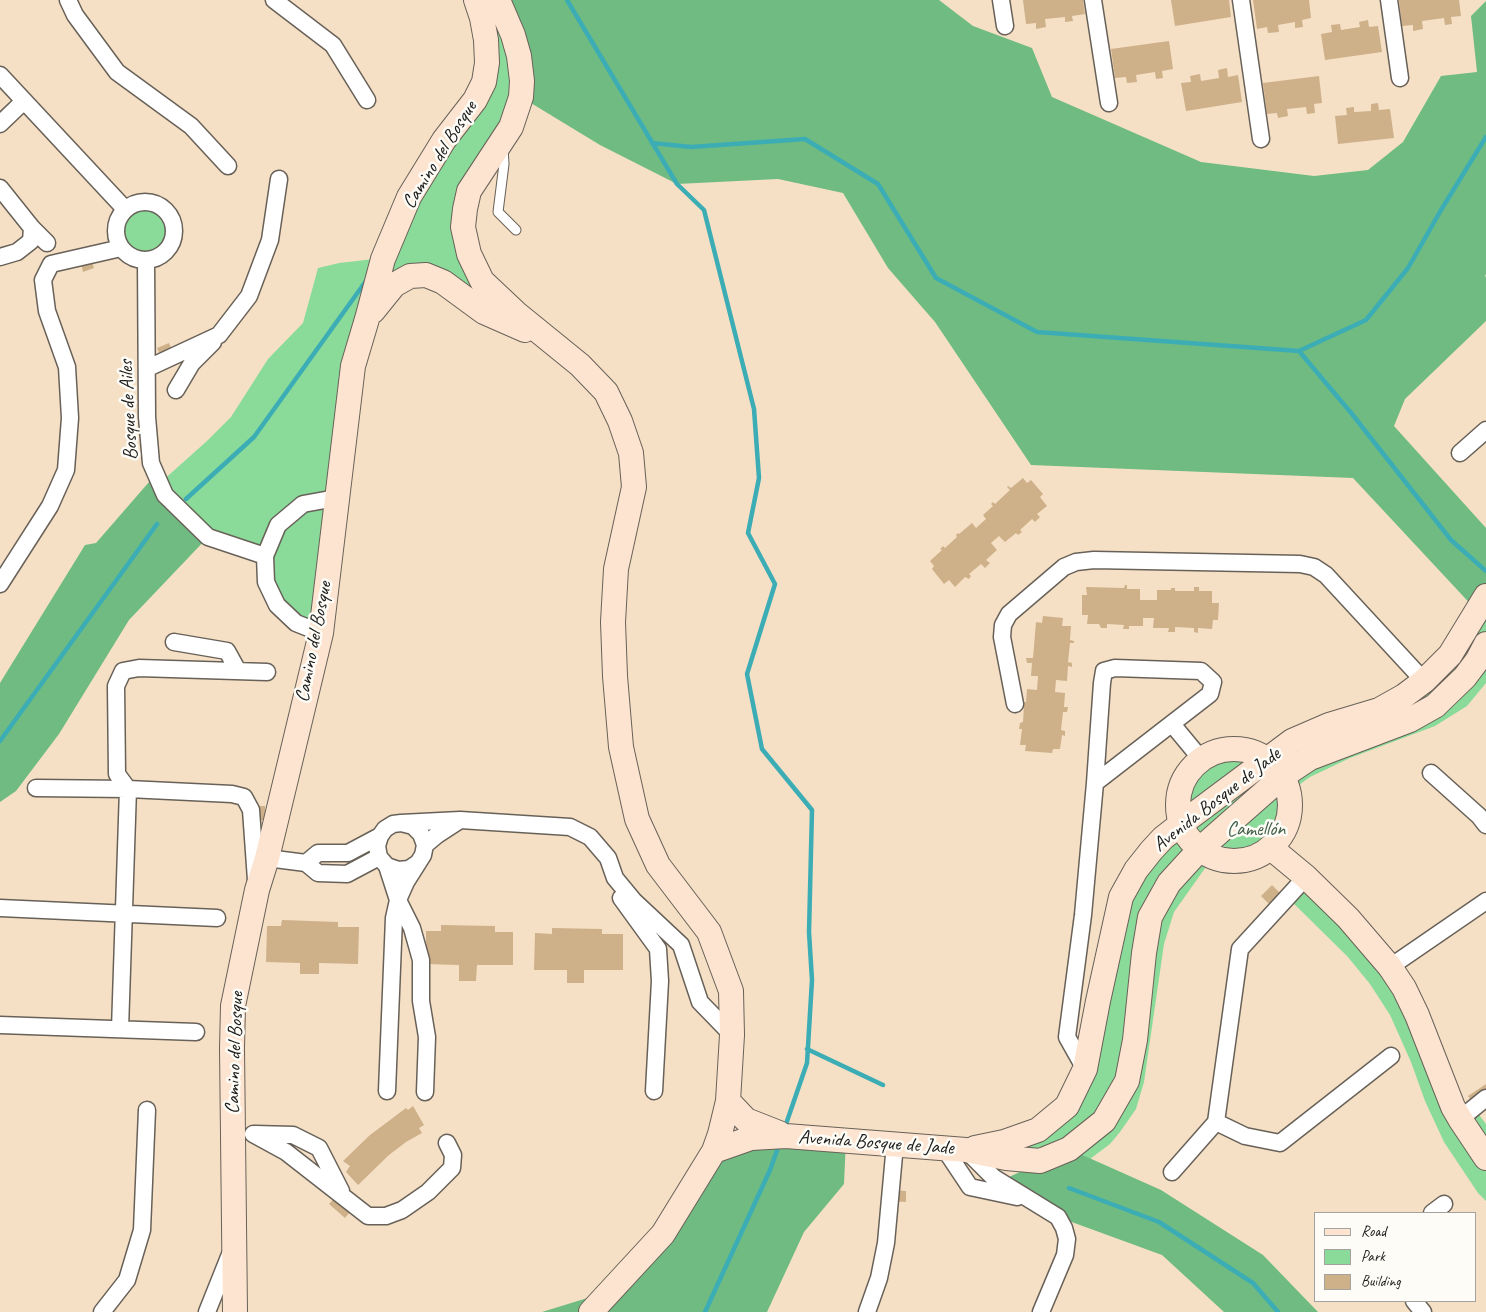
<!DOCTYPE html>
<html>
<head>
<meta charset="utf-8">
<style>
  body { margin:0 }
  #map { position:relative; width:1486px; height:1312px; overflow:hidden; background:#f5e0c6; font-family:Caveat,sans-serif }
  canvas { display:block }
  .legend { position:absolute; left:1314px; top:1212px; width:162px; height:90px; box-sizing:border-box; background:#fdfcf7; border:1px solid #a3a29f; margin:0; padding:6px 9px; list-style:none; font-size:15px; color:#1c1c1c }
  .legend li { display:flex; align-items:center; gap:10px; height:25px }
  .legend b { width:25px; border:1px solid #a3a29f }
</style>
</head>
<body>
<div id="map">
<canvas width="1486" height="1312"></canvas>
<ul class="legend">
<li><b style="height:6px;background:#fde4d0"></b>Road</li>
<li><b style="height:14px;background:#8adb9a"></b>Park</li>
<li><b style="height:14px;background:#ceb089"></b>Building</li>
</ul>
</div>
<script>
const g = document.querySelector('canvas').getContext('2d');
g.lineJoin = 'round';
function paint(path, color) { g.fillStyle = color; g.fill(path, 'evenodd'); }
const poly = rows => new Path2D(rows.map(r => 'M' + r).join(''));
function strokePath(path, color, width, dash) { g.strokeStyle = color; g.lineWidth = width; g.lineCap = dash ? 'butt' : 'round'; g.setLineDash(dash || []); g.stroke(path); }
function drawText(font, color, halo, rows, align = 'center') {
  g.font = font + ' Caveat,sans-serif'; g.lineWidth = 5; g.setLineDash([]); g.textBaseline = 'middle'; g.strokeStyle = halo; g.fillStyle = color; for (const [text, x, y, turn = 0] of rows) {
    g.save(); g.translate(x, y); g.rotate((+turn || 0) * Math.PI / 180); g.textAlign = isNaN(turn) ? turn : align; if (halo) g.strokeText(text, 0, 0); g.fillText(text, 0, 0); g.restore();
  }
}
const green = poly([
  [498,0,522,81,469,191,469,254,516,313,426,275,367,319,321,633,277,605,265,556,208,537,160,483,208,440,231,417,268,359,303,323,318,268,339,263,383,258,484,82],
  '116 231a29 29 0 1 1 58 0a29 29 0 1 1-58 0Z',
  [1486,596,1486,644,1477,661,1486,670,1486,683,1467,706,1435,726,1350,758,1310,777,1289,792,1291,801,1286,827,1271,848,1248,859,1223,860,1213,857,1174,912,1164,944,1144,1082,1136,1109,1120,1132,1110,1144,1090,1159,1069,1150,1040,1161,1004,1142,1067,1105,1121,897,1181,824,1178,796,1190,770,1201,759,1212,753,1240,749,1267,759,1404,696],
  [1306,877,1390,967,1460,1119,1474,1108,1486,1124,1486,1201,1478,1193,1444,1142,1425,1101,1411,1062,1390,1015,1370,984,1347,956,1287,897]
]);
const forest = poly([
  [498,0,939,0,973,26,1032,48,1052,97,1201,162,1314,176,1368,170,1403,142,1441,76,1477,72,1471,16,1486,1,1486,274,1485,276,1486,277,1486,321,1405,399,1394,426,1486,528,1486,596,1477,611,1353,478,1031,465,935,322,888,268,843,193,778,179,677,184,600,145,521,97],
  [156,474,208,537,129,620,59,734,16,791,0,802,0,683,85,545,96,543],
  [846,1140,844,1184,804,1232,767,1312,542,1312,610,1291,714,1151],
  [1069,1149,1161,1190,1263,1255,1318,1312,1224,1312,1162,1255,1058,1217,1029,1199,1009,1177]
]);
const stream = poly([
  [567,0,677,184,704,210,754,409,759,478,748,533,775,584,747,674,762,749,812,810,809,932,812,980,807,1063,785,1127],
  [652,143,691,147,805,139,878,184,936,278,1037,332,1299,351,1366,320,1408,268,1441,210,1486,137],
  [1299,351,1352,414,1451,540,1486,571],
  [186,499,254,437,366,281],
  [0,741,157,524],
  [807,1049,883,1085],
  [1069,1188,1159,1222,1253,1283,1278,1312],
  [705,1312,770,1170,779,1145]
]);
const building = poly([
  [1023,0,1083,0,1085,14,1072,16,1073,21,1065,22,1065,17,1045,19,1046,27,1036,29,1036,23,1026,24],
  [1171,0,1229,0,1231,17,1175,26],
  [1253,0,1309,0,1311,18,1302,20,1303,27,1295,28,1295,22,1278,25,1279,32,1268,33,1267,27,1257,29],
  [1399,0,1459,0,1461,16,1451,17,1452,24,1445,25,1444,18,1422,21,1423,29,1413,31,1413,25,1402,26],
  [1368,20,1369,27,1378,26,1382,52,1325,60,1321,34,1332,32,1331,25,1340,24,1341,30,1360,27,1359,22],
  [1169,41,1173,69,1162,71,1163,78,1156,79,1155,72,1136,75,1137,82,1127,83,1126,77,1115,78,1111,49],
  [1227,68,1228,77,1238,75,1242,102,1186,111,1181,83,1191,82,1190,76,1200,74,1201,81,1219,78,1218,70],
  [1319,76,1322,103,1314,104,1315,113,1307,114,1306,107,1287,109,1288,116,1278,118,1277,113,1267,114,1263,83],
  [1378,103,1379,110,1390,109,1394,138,1338,144,1335,116,1347,115,1346,108,1354,107,1354,112,1371,111,1371,104],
  [90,256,94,268,83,272,80,258],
  [169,343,174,355,163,360,157,348],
  [1023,478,1027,483,1031,480,1043,494,1040,497,1047,506,1037,514,1040,517,1035,522,1032,519,1020,530,1022,532,1018,535,1016,533,1005,542,999,536,991,543,997,550,986,560,990,563,985,568,981,564,969,574,971,576,969,579,965,577,955,587,949,580,944,584,932,569,934,566,930,561,942,550,940,549,943,546,945,548,957,537,956,535,958,533,959,534,972,523,976,528,986,519,983,515,993,506,991,504,993,502,995,504,1010,490,1007,487,1008,486,1011,488],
  [1125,585,1127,585,1127,589,1140,589,1140,600,1157,600,1157,590,1171,590,1171,588,1175,588,1175,591,1194,591,1194,587,1199,587,1199,591,1212,591,1212,603,1219,603,1218,620,1213,620,1212,629,1198,628,1198,633,1194,632,1194,628,1175,627,1175,632,1168,632,1169,628,1153,628,1154,618,1143,618,1143,626,1129,626,1129,629,1123,629,1124,625,1107,624,1107,628,1101,628,1099,624,1087,624,1088,615,1082,615,1082,595,1087,595,1086,587,1124,588],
  [1043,616,1063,618,1062,626,1071,626,1070,640,1074,641,1074,643,1070,643,1068,662,1072,663,1072,667,1068,666,1067,681,1056,680,1055,692,1065,693,1064,707,1068,707,1067,712,1063,712,1061,730,1065,731,1065,736,1062,735,1060,749,1053,749,1052,753,1025,751,1026,745,1020,745,1022,729,1019,729,1020,723,1023,722,1024,706,1022,706,1022,702,1026,702,1027,689,1037,690,1038,676,1031,676,1032,663,1027,663,1026,658,1033,658,1036,622,1042,623],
  [252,806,265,806,265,820,252,820],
  [1272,885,1284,897,1273,908,1261,896],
  [282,920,338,922,338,927,359,927,358,964,319,963,319,974,300,974,300,963,266,962,267,926,281,926],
  [441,925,495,926,495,932,513,932,513,965,477,965,476,981,459,981,459,965,426,964,426,931,441,931],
  [552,928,602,929,602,934,623,934,623,970,584,970,584,983,567,983,567,970,534,970,535,933,552,934],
  [1486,1084,1486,1097,1474,1105,1468,1096],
  [413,1106,424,1125,419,1128,422,1133,406,1142,389,1155,358,1185,346,1172,350,1166,343,1161,370,1135,406,1108,408,1110],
  [892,1190,906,1191,906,1202,891,1201],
  [338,1194,354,1207,345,1218,329,1204]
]);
const lane = poly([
  [503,148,504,164,498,212,516,230]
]);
const street = poly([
  [68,0,75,15,117,72,191,126,228,166],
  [274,0,333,45,367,100],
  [1001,0,1005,26],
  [1093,0,1109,103],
  [1241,0,1261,139],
  [1389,0,1400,78],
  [0,75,125,209],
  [0,124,24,101],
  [0,188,32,228,47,243],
  '116 231a29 29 0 1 1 58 0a29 29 0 1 1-58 0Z',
  [0,257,17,252,31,241,32,228],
  [146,260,147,417,151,463,165,495,208,537,265,556],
  [148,368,219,335,249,296,270,240,279,179],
  [176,390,192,363,213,342],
  [1460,453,1486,430],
  [0,584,50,506,66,470,70,418,67,367,47,311,43,280,51,264,121,248],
  [321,633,296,623,277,605,266,582,265,556,278,525,303,504,336,498],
  [174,642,227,651,238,671],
  [1015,704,1002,637,1003,625,1009,614,1064,567,1076,562,1094,560,1300,564,1314,567,1326,575,1424,681],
  [1172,724,1201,759],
  [1431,773,1479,816,1486,825],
  [36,788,128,789,232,794,244,797,251,810,256,880],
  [401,823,460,820,570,827,590,837,608,858,615,878,634,901,681,945,700,1002,732,1035],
  [425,845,437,835,460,820],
  [267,858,306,863,318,873,347,874,379,857],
  [306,863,318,853,348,853,380,836],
  [387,866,398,900,412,928,421,960,421,1001,427,1037,425,1092],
  [621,898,658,949,660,981,654,1091],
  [0,908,217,918],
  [1390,967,1486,901],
  [0,1025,196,1032],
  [120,1029,128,789,117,774,116,686,123,671,139,668,267,672],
  [1085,1069,1067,1037,1083,915,1095,783,1102,683,1104,671,1115,668,1201,671,1213,682,1210,694,1095,783],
  [387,1091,394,918,398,900,406,882,418,863,423,855,425,845,421,834,413,826,401,823,393,824,385,829,380,836,377,846,379,857,387,866,398,870,409,869,418,863],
  [1460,1119,1486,1098],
  [1216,1122,1245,1136,1280,1143,1391,1056],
  [253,1134,286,1152,368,1216,386,1216,402,1210,428,1192,452,1168,453,1155,447,1143],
  [255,1134,293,1135,319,1148,341,1191],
  [944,1148,970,1187,1017,1197],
  [966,1150,993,1177,1058,1217,1064,1228,1067,1239,1065,1255,1041,1312],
  [1172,1172,1216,1122,1240,949,1306,877],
  [1432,1213,1444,1204],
  [1414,1301,1423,1312],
  [102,1312,127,1280,142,1230,147,1110],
  [207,1312,231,1252],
  [867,1312,879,1278,886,1243,895,1144]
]);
const secondary = poly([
  [498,0,513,35,519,56,522,81,521,97,511,127,469,191,465,209,463,227,469,254,482,281,516,313,580,365,606,392,620,421,631,453,634,487,616,569,613,622,615,676,621,747,637,819,658,865,709,932,731,991,732,1035,728,1101,720,1134,714,1151,663,1234,591,1312],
  [373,311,394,285,410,276,426,275,443,282,484,312,525,330],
  '1178 805a56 56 0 1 1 112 0a56 56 0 1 1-112 0Z',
  [1271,848,1306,877,1348,918,1390,967,1404,988,1417,1015,1453,1107,1460,1119,1486,1158],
  [728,1101,746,1120,779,1133],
  [975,1148,1004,1142,1038,1130,1067,1106,1085,1069,1098,1001,1121,897,1136,870,1151,851,1163,838,1181,824,1292,741,1329,725,1379,710,1404,696,1424,681,1450,655,1486,596],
  [714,1151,751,1138,786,1136,966,1150,1006,1158,1040,1161,1069,1149,1104,1121,1127,1081,1135,1040,1144,953,1150,917,1169,883,1200,849,1283,776,1310,758,1410,720,1435,706,1465,677,1477,661,1486,644],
  [235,1312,232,1048,233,1006,257,890,267,858,321,633,353,366,367,319,383,259,409,197,444,140,475,100,484,82,487,63,486,40,482,18,476,0]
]);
const streetNames = [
  ["Camino del Bosque",440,155,-58],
  ["Bosque de Ailes",129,410,-93],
  ["Camino del Bosque",314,642,-79],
  ["Avenida Bosque de Jade",1217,800,-38],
  ["Camino del Bosque",235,1053,-88],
  ["Avenida Bosque de Jade",876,1143,4]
];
const parkNames = [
  ["Camellón",1256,830]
];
paint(green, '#8adb9a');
paint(forest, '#6fbb82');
strokePath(stream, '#3cadb5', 4.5);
paint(building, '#ceb089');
strokePath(lane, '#686158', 11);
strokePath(street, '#686158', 19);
strokePath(secondary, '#686158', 26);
strokePath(lane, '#fff', 9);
strokePath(street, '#fff', 16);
strokePath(secondary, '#fde4d0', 24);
drawText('20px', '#1c1c1c', '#fdfcf7', streetNames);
drawText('20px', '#425f48', '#fdfcf7', parkNames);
</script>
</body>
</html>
